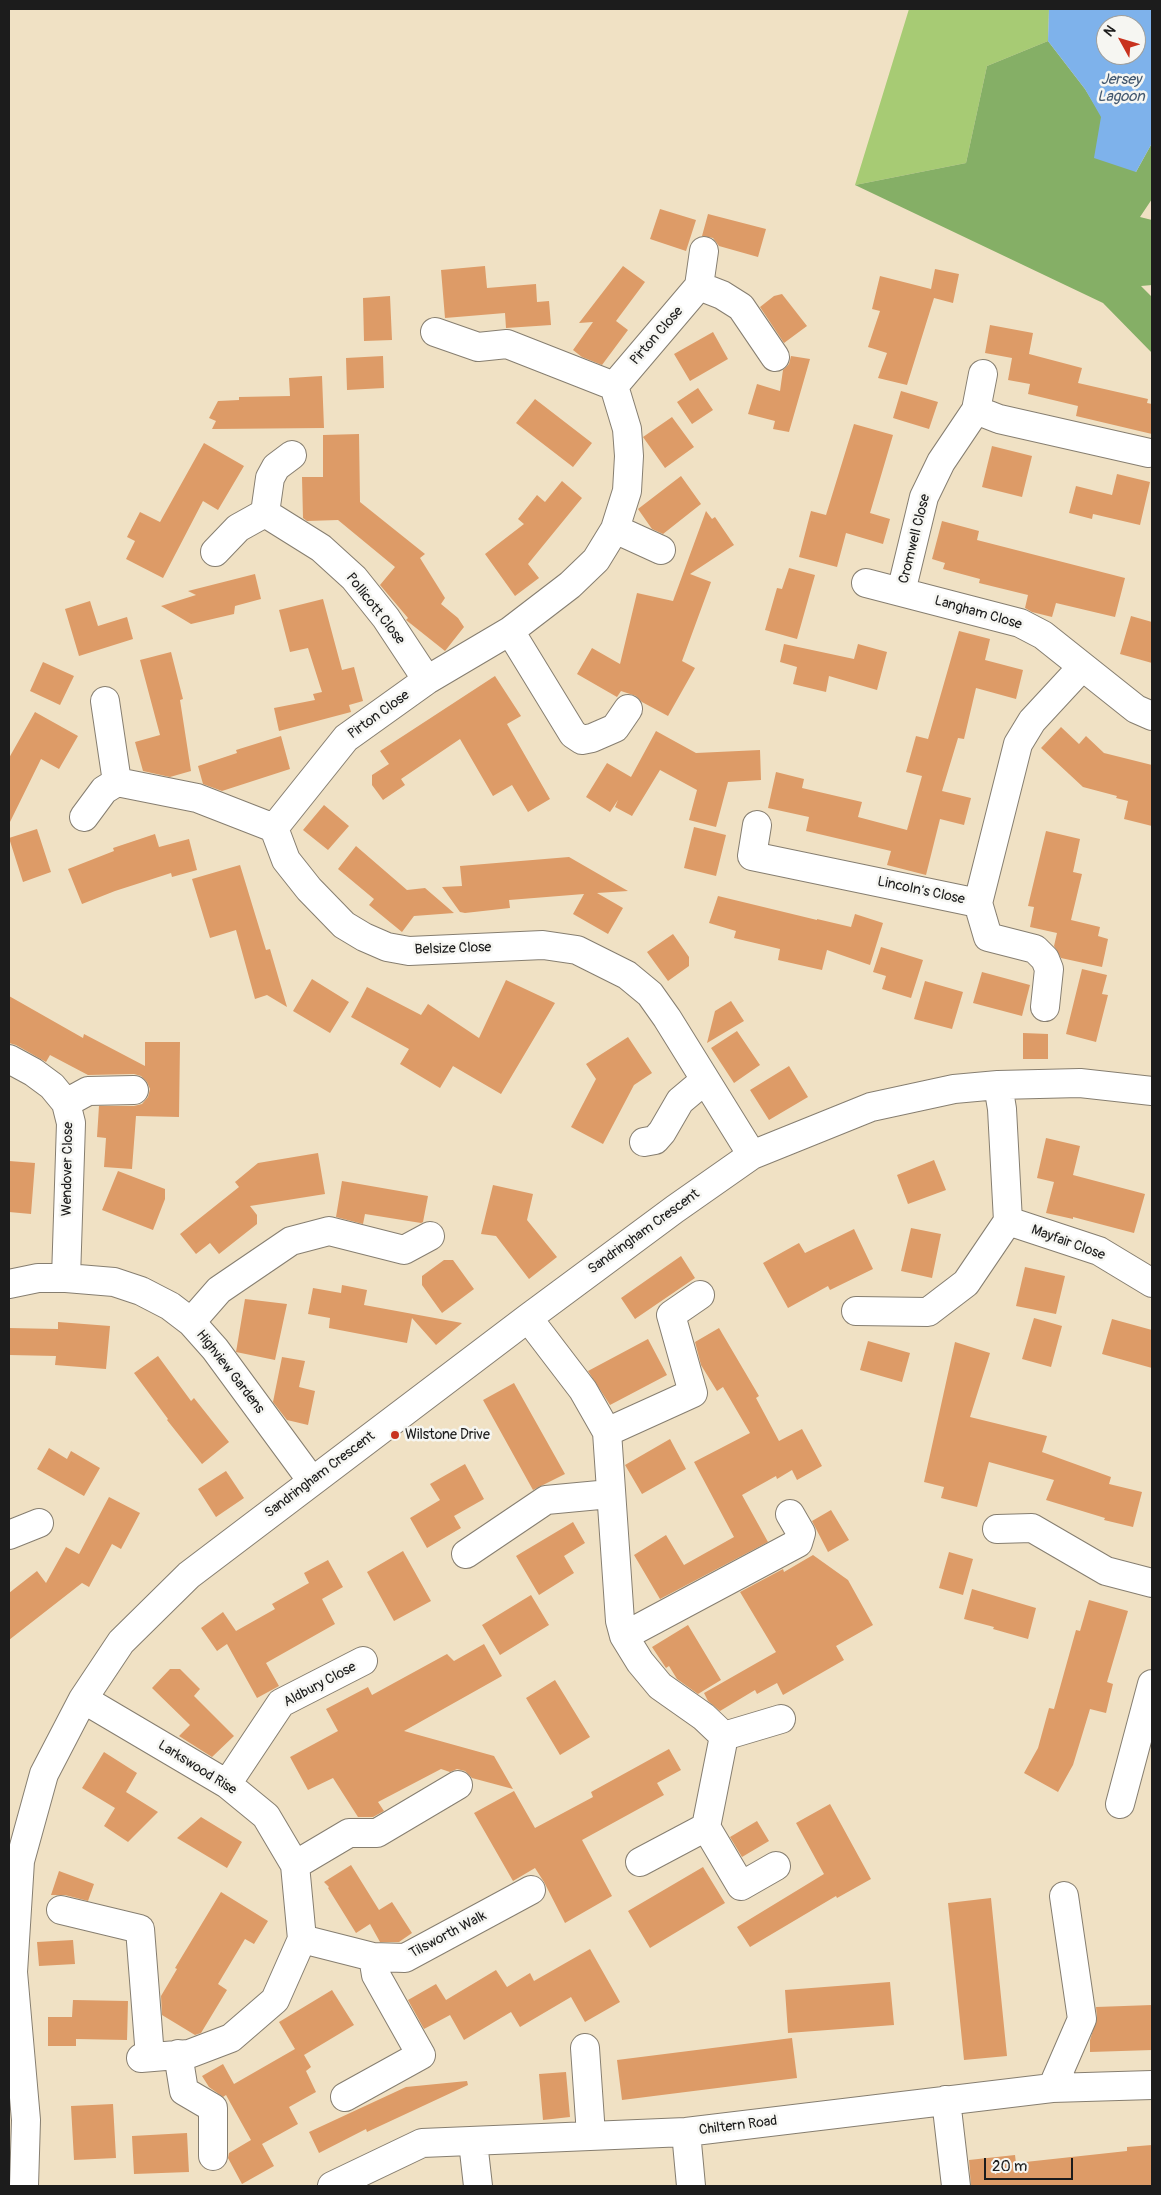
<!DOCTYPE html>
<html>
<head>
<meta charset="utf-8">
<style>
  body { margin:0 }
  #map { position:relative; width:1161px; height:2195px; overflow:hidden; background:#f0e1c4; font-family:Pangolin,sans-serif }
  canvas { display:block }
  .frame { position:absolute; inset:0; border:10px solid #1c1c1c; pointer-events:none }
  .north { position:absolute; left:1096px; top:15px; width:50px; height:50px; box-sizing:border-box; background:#f6f6f2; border:1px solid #9f9f9c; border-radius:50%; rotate:309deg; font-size:14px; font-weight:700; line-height:20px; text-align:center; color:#1c1c1c }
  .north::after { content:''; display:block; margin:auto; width:18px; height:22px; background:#c8321e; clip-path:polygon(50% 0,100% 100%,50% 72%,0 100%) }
  .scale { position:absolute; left:984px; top:2158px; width:89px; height:22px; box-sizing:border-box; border:2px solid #1c1c1c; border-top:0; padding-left:6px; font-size:15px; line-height:18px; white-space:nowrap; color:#1c1c1c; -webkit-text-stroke:4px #f6f6f2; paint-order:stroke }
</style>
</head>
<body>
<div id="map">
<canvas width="1161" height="2195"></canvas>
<div class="frame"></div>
<div class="north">N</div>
<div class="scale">20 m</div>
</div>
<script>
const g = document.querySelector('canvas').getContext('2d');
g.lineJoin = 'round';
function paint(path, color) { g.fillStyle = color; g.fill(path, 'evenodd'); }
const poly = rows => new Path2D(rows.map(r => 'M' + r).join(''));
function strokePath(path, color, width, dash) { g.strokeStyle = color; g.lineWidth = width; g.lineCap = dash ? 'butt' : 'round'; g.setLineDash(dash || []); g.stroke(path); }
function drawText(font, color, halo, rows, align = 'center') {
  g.font = font + ' Pangolin,sans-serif'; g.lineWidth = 5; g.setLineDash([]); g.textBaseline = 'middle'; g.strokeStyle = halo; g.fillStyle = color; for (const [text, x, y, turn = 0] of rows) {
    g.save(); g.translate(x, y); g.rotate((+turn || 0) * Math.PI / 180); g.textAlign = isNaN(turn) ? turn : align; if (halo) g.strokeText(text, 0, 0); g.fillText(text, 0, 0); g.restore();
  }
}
const green = poly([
  [909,9,1049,9,1048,41,987,66,966,163,855,185]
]);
const forest = poly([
  [1048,41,1085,89,1136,172,1152,143,1152,199,1140,217,1152,220,1152,285,1141,286,1152,297,1152,353,1103,303,855,185,966,163,987,66]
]);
const water = poly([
  [1049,9,1152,9,1152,143,1136,172,1094,158,1101,117,1085,89,1048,41],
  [1106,25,1136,25,1136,55,1106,55]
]);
const building = poly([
  [660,209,696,220,686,251,650,239],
  [708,214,766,229,758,257,719,246,713,238,702,236],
  [485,266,487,288,536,284,537,302,549,301,551,325,506,328,505,313,445,318,441,270],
  [623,266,645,282,616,321,628,330,602,365,582,357,573,350,593,322,579,323],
  [935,269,959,274,953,303,934,298,907,385,878,378,887,353,868,347,880,311,872,309,880,276,931,289],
  [782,294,807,326,784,343,760,307,774,296],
  [390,296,392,340,364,341,363,298],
  [990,325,1033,333,1029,354,1082,368,1078,383,1148,399,1147,403,1152,404,1152,434,1076,416,1078,406,1028,394,1030,384,1008,380,1012,358,985,353],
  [713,332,728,359,690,381,674,354],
  [383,356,384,388,347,390,346,358],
  [791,356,810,359,789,432,773,429,775,421,748,414,757,384,780,391,783,370,789,364],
  [322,376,324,428,212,429,216,421,209,418,218,401,239,400,239,397,290,396,289,378],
  [698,388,713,410,692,424,677,402],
  [901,391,938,402,929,429,893,418],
  [535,399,592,443,573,467,516,423],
  [672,417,694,447,665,468,643,437],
  [854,424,893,435,870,513,890,519,883,544,846,533,837,567,799,557,811,511,826,515],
  [359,434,360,502,425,554,420,558,445,598,441,604,458,618,464,627,445,651,406,620,408,618,380,585,395,567,338,520,307,521,303,518,302,477,323,477,323,435],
  [204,443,244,466,218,510,203,501,163,578,126,559,135,541,127,537,140,512,160,522],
  [992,446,1032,456,1022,497,982,487],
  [1117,474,1150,482,1140,525,1093,514,1092,519,1069,513,1076,486,1112,495],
  [681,476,701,504,663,534,652,529,638,509],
  [562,481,582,498,528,564,539,578,515,596,485,554,524,524,518,519,537,495,545,502],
  [706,511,712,519,715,517,734,545,690,574,711,582,682,661,695,668,668,716,642,702,636,696,621,691,617,697,577,674,592,648,620,664,637,593,673,601],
  [942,521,979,531,977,540,1125,578,1115,617,1056,603,1052,617,1032,612,1025,608,1028,595,979,583,980,579,943,569,945,563,932,559],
  [789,568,815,575,797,639,765,630,777,588,782,589],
  [255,574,261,599,235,606,234,614,191,624,161,606,196,595,188,591],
  [323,599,342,670,354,667,363,701,349,705,351,712,279,731,274,708,315,700,313,694,322,692,308,648,290,652,279,610],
  [90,601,98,626,127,617,133,639,79,656,65,609],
  [1131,616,1152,622,1152,663,1120,654],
  [959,631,990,639,985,660,1023,670,1016,699,976,688,964,739,958,738,942,791,971,798,964,825,940,819,926,875,887,865,891,851,806,831,809,817,768,808,776,772,804,779,802,788,862,802,858,817,907,830,922,776,906,772,916,736,928,739],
  [784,644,854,659,858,644,887,652,877,690,829,676,826,692,793,684,797,667,780,662],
  [171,652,183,699,180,700,191,771,170,777,143,771,135,742,160,735,140,660],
  [43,662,74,676,60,705,30,691],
  [495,676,521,716,507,724,550,799,528,812,512,785,493,796,460,739,401,779,405,785,383,800,372,785,372,775,389,764,380,751],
  [35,712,78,736,59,769,41,759,9,824,9,758],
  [1061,727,1079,744,1086,736,1104,753,1152,765,1152,826,1124,819,1128,801,1116,798,1117,796,1083,787,1041,748],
  [656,731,696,753,760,750,761,780,728,782,716,827,689,820,697,790,660,770,632,816,615,807,618,800,610,812,586,797,607,763,631,777],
  [281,736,290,769,222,791,203,784,198,766,237,753,236,750],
  [324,805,349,826,328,850,303,830],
  [694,827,726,835,716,876,684,868],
  [37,829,51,872,23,882,9,838],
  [1046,831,1080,839,1073,872,1082,874,1071,920,1100,927,1098,936,1108,939,1102,967,1061,958,1054,946,1057,933,1030,927,1034,907,1028,906],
  [155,834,159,847,189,839,197,870,172,877,171,873,115,891,82,904,68,869,114,851,113,848],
  [356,846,407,890,425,888,454,913,414,916,402,932,369,905,374,899,338,869],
  [569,857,628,891,597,893,623,908,608,934,573,914,584,894,509,900,510,908,465,913,460,912,442,887,462,886,460,866],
  [240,865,266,950,270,949,287,1007,267,995,255,999,236,930,210,938,192,879],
  [718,896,817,920,817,919,851,927,855,914,883,923,870,965,827,950,822,970,778,960,780,949,734,938,736,931,709,923],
  [673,934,689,957,689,966,668,981,647,952],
  [881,947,923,960,911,998,882,989,886,976,873,972],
  [1082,969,1107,975,1102,994,1108,995,1096,1042,1066,1034],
  [982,972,1030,985,1022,1016,973,1003],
  [312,979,349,1002,330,1033,293,1011],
  [506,980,555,1003,501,1094,453,1066,440,1088,400,1064,409,1049,351,1017,367,987,421,1015,428,1004,479,1038],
  [925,981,963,992,952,1029,914,1019],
  [9,996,83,1038,84,1034,145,1066,145,1042,180,1042,179,1117,136,1116,132,1169,104,1167,106,1138,97,1137,99,1106,134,1106,142,1104,148,1097,150,1089,147,1082,141,1076,134,1074,88,1075,50,1055,46,1062,16,1045,9,1043],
  [731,1001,744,1021,707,1043,715,1011],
  [737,1031,760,1065,734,1083,711,1048],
  [1023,1033,1048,1034,1048,1059,1023,1059],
  [628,1037,652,1073,634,1085,603,1144,571,1127,596,1079,586,1064],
  [789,1066,808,1097,769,1120,750,1090],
  [1046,1138,1080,1146,1073,1175,1145,1194,1134,1233,1073,1217,1073,1219,1046,1213,1054,1182,1037,1178],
  [318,1153,325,1194,250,1206,257,1215,257,1224,219,1254,210,1243,196,1254,180,1234,239,1187,235,1182,258,1163],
  [934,1160,946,1190,908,1204,897,1175],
  [9,1161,35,1163,31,1214,9,1212],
  [118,1171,165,1189,165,1199,153,1230,102,1210],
  [342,1181,428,1196,423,1222,421,1223,365,1214,363,1224,336,1217],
  [493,1185,533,1194,527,1220,557,1257,529,1279,496,1236,481,1234],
  [911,1228,941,1234,932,1278,901,1271],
  [854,1229,873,1269,830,1290,828,1286,788,1308,763,1263,799,1243,805,1253],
  [681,1256,695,1278,635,1319,621,1298],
  [444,1260,453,1260,474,1289,442,1313,422,1285,422,1276],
  [1025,1267,1065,1276,1056,1314,1016,1306],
  [342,1285,367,1290,364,1305,462,1323,436,1345,412,1318,407,1343,329,1328,330,1318,308,1314,313,1288,341,1293],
  [245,1299,287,1304,275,1360,236,1352],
  [1034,1318,1062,1326,1051,1367,1022,1359],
  [1112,1319,1152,1330,1152,1368,1102,1354],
  [58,1322,110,1326,106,1369,55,1365,56,1356,9,1355,9,1328,58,1329],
  [719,1328,759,1396,756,1398,779,1441,802,1429,822,1466,797,1480,792,1470,777,1479,776,1476,742,1495,768,1542,660,1599,634,1555,666,1535,684,1565,734,1537,694,1462,750,1433,723,1387,717,1391,701,1365,695,1342],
  [648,1339,667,1375,610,1405,588,1371],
  [868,1341,910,1353,902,1382,860,1370],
  [955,1342,990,1353,970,1417,1047,1436,1042,1452,1111,1477,1109,1484,1142,1492,1133,1527,1104,1520,1105,1518,1046,1500,1054,1480,989,1462,977,1507,941,1498,944,1487,924,1482],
  [158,1356,191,1401,194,1398,229,1442,202,1464,167,1420,168,1419,134,1373],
  [282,1357,305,1361,299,1387,315,1391,308,1425,287,1420,273,1402],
  [514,1383,565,1474,533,1490,483,1400],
  [670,1439,686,1469,642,1494,625,1465],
  [49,1448,67,1459,71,1451,100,1468,84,1496,37,1469],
  [465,1464,484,1499,454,1516,461,1528,427,1548,410,1518,440,1500,430,1484],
  [226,1471,244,1498,216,1517,198,1489],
  [109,1497,140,1513,121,1549,112,1544,89,1587,82,1583,9,1640,9,1593,37,1571,46,1583,66,1547,79,1554],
  [831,1510,849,1540,828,1552,812,1521],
  [573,1522,585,1543,564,1556,574,1573,539,1595,516,1556],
  [403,1551,431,1601,394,1621,367,1572],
  [949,1552,973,1559,963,1595,939,1588],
  [813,1555,848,1580,873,1625,836,1646,844,1660,783,1695,777,1683,757,1694,755,1690,720,1711,708,1701,704,1693,776,1652,740,1592,783,1569,784,1572],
  [328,1560,343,1587,322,1599,335,1624,266,1663,279,1686,257,1698,227,1644,217,1651,201,1628,223,1612,236,1631,275,1609,272,1604,309,1583,304,1573],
  [972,1589,1036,1608,1028,1639,993,1629,994,1627,964,1619],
  [531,1595,549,1625,500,1655,482,1625],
  [1089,1600,1128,1611,1107,1682,1113,1684,1106,1713,1090,1709,1073,1765,1058,1792,1024,1773,1038,1748,1049,1708,1054,1709,1076,1630,1080,1631],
  [688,1625,721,1680,698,1694,677,1679,669,1666,666,1668,652,1647],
  [484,1644,502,1676,404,1731,494,1756,513,1789,472,1778,465,1771,457,1769,450,1772,441,1769,378,1802,384,1811,373,1817,358,1817,333,1778,308,1790,290,1757,338,1731,326,1709,368,1687,372,1695,447,1654,454,1661],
  [170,1669,180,1669,200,1689,194,1696,234,1736,212,1757,179,1736,190,1725,152,1688],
  [555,1680,590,1737,560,1755,526,1698],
  [669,1749,681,1770,657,1783,664,1795,582,1840,612,1896,565,1923,544,1882,535,1868,513,1881,474,1813,514,1791,535,1828,593,1797,591,1792],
  [104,1752,137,1773,126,1792,158,1812,128,1842,104,1826,115,1808,82,1788],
  [830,1804,871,1879,837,1898,836,1896,750,1947,737,1927,824,1874,796,1823],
  [201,1817,242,1842,227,1868,177,1838],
  [757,1821,769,1841,742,1857,730,1837],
  [351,1865,379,1910,392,1902,412,1933,399,1942,380,1942,370,1924,356,1933,328,1888,329,1887,324,1882],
  [703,1867,725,1903,650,1948,628,1911],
  [59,1871,94,1884,88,1901,65,1895,51,1895],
  [221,1892,268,1921,254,1944,245,1939,218,1984,227,1990,201,2033,195,2035,162,2015,161,1996,177,1969,175,1968],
  [991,1898,1007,2056,964,2060,948,1903],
  [73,1940,75,1964,39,1966,37,1942],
  [590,1949,620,2002,585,2022,571,1997,520,2027,511,2012,464,2040,450,2015,424,2029,408,2000,436,1984,446,2000,496,1970,507,1987,530,1973,534,1981],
  [890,1982,894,2025,788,2033,785,1990],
  [332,1990,354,2025,304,2055,311,2067,306,2071,316,2092,289,2107,298,2124,262,2144,274,2166,242,2184,228,2158,229,2153,251,2140,226,2095,223,2097,209,2087,202,2076,223,2064,234,2084,295,2049,279,2022],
  [73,2000,128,2001,127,2040,76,2039,76,2046,48,2046,48,2017,72,2017],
  [1152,2005,1152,2050,1090,2052,1090,2040,1097,2017,1096,2007],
  [792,2038,797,2078,622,2100,617,2060],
  [566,2072,570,2117,543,2120,539,2074],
  [467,2081,468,2085,367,2132,366,2129,319,2153,309,2132,406,2087],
  [113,2104,116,2158,74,2160,71,2106],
  [187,2133,189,2172,134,2174,132,2136],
  [1152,2145,1152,2186,971,2186,969,2160,1015,2155,1016,2163,1127,2151,1127,2147]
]);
const minor = poly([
  [704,251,699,286,722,295,741,307,775,357],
  [435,332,478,347,507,344,614,386,627,429,629,456,627,491,615,529,596,560,570,585,510,631],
  [614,386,699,286],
  [976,410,999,419,1149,453],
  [265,513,321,548,354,578,386,618,427,680],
  [615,529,661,550],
  [215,552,238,528,265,513,270,478,276,467,292,455],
  [866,583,1020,623,1043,635,1136,709,1152,716],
  [901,592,924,497,941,462,976,410,983,374],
  [117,782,197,798,274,828,286,860,309,889,344,925,364,937,387,947,409,951,543,945,577,950,627,975,650,994,667,1018,752,1155],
  [84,817,104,790,117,782,105,701],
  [757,825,752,856,978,903,1018,744,1032,721,1082,667],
  [274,828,346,738,427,680,510,631,573,734,582,740,592,738,615,728,628,709],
  [978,903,988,937,1035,949,1045,959,1049,969,1045,1007],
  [9,1059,33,1072,52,1086,66,1103,71,1123,66,1278],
  [66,1103,88,1091,134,1090],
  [644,1142,655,1140,662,1132,680,1101,705,1080],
  [1008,1221,1099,1251,1152,1283],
  [9,1284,38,1278,66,1278,114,1282,141,1291,170,1306,191,1322,215,1349,312,1481],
  [856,1311,928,1312,966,1283,1008,1221,1002,1109,998,1085],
  [528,1318,583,1390,607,1432,620,1621,624,1636,640,1662,660,1686,704,1717,724,1736,781,1719],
  [191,1322,219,1290,291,1241,329,1231,404,1250,430,1236],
  [607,1432,693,1393,671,1315,700,1295],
  [997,1529,1032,1528,1106,1571,1152,1583],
  [9,1535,39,1523],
  [466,1554,546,1500,610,1494],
  [624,1636,798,1543,801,1533,790,1514],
  [83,1699,227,1784,266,1816,295,1865,302,1939,275,2000,231,2038,189,2054,141,2058],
  [227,1784,281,1703,363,1661],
  [1120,1804,1152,1684],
  [706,1827,741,1886,776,1866],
  [706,1827,724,1736],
  [640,1862,706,1827],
  [295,1865,349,1833,377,1833,458,1785],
  [61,1910,140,1929,150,2057],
  [302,1939,373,1957,405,1958,531,1890],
  [585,2048,591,2135],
  [178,2054,184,2091,213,2108,213,2156],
  [1052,2088,1082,2019,1064,1896],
  [345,2097,421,2055,376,1975,373,1957],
  [946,2100,956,2186],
  [686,2132,691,2186],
  [473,2142,478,2186],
  [24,2186,26,2120,13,1972,20,1861,44,1774,83,1699,121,1642,189,1575,528,1318,675,1209,752,1155,871,1107,954,1089,998,1085,1080,1083,1152,1091],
  [332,2186,422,2143,686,2132,1052,2088,1152,2085]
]);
const markers = [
  [395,1435,5,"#c8321e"]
];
const streetNames = [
  ["Pirton Close",657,336,-49],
  ["Cromwell Close",915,539,-76],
  ["Pollicott Close",375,609,52],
  ["Langham Close",978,613,16],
  ["Pirton Close",379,715,-36],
  ["Lincoln's Close",921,891,12],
  ["Belsize Close",453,949,-2],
  ["Wendover Close",68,1169,-89],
  ["Sandringham Crescent",644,1232,-36],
  ["Mayfair Close",1068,1243,20],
  ["Highview Gardens",230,1372,52],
  ["Sandringham Crescent",320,1475,-37],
  ["Aldbury Close",320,1685,-28],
  ["Larkswood Rise",197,1768,32],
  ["Tilsworth Walk",448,1935,-28],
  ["Chiltern Road",738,2126,-7]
];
const poiNames = [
  ["Wilstone Drive",405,1435]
];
const waterNames = [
  ["Jersey",1121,80],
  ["Lagoon",1121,97]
];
paint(green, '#a7cb74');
paint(forest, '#85af66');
paint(water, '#7eb2eb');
paint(building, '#dd9b67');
strokePath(minor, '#867e70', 30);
strokePath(minor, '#fff', 28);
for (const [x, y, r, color] of markers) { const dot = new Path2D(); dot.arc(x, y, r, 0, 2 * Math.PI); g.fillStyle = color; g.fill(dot); strokePath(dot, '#f6f6f2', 2); }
drawText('14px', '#1c1c1c', '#f6f6f2', streetNames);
drawText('14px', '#1c1c1c', '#f6f6f2', poiNames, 'left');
drawText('italic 15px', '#43586f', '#f6f6f2', waterNames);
</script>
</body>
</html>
